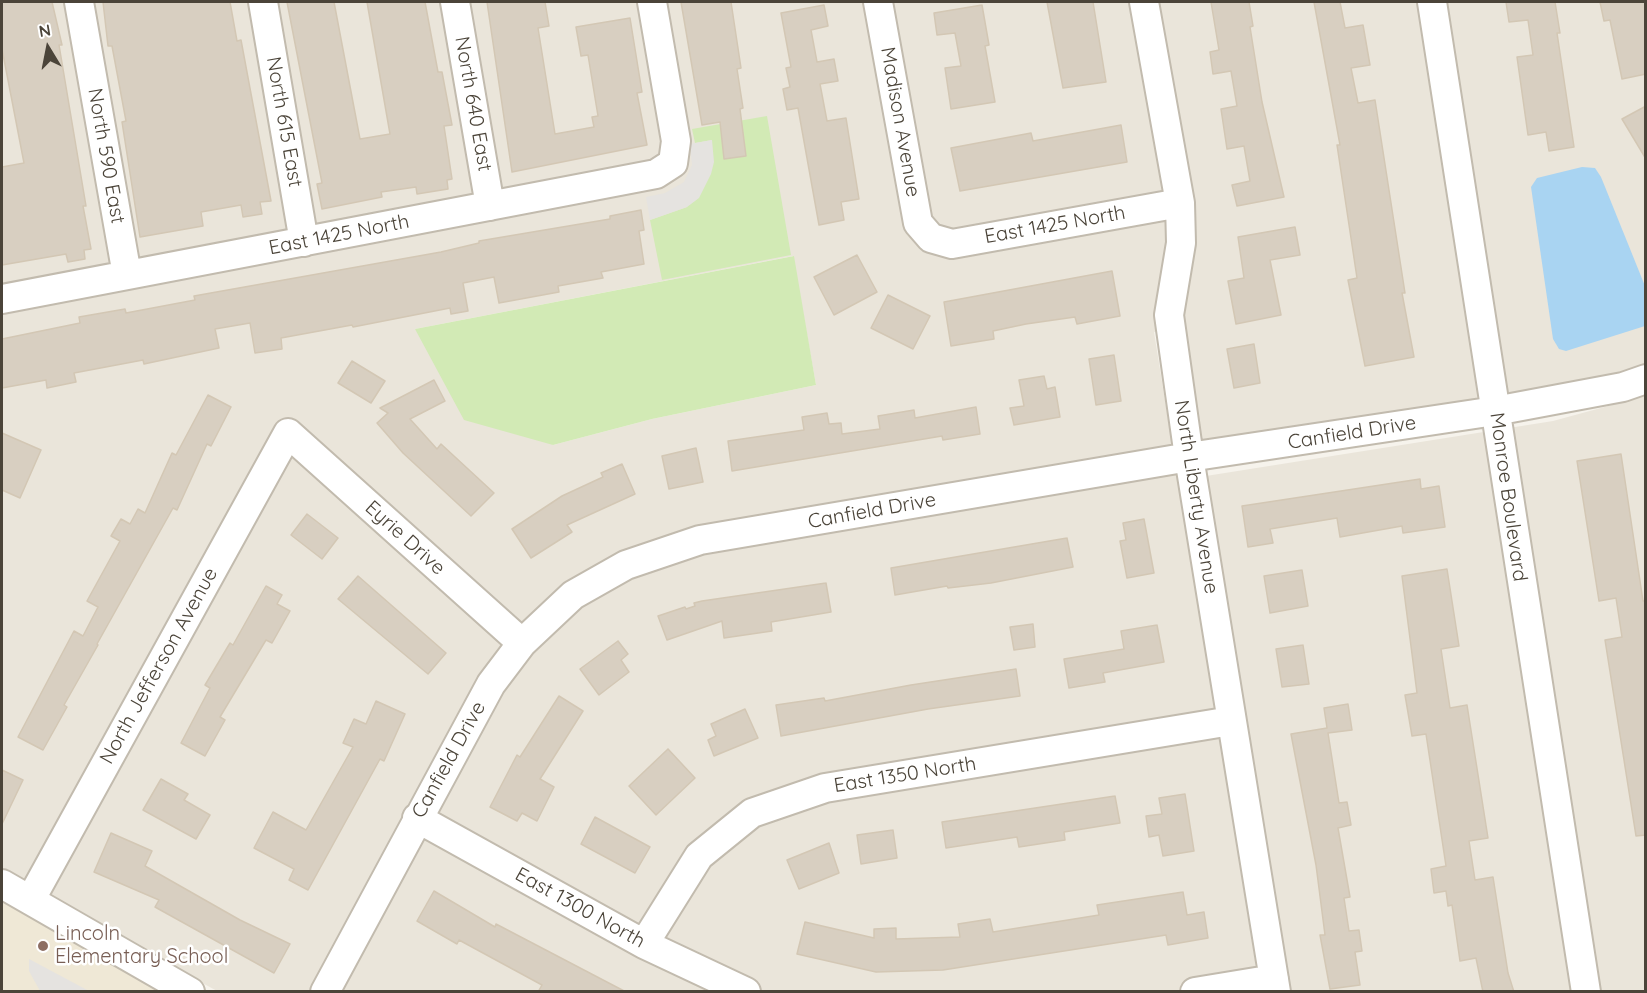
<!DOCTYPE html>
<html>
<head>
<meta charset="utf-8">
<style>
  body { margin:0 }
  #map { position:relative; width:1647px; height:993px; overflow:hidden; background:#f6f3ec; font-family:Quicksand,sans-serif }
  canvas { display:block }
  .frame { position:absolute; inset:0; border:3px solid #4b4439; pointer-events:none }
  .north { position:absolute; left:18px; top:18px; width:60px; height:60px; -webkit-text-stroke:4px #fff; paint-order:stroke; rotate:350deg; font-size:16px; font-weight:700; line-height:24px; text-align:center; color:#4b4439 }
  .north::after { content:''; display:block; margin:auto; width:21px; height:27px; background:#4b4439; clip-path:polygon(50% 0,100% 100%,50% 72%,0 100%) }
</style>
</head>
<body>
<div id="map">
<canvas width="1647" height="993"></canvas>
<div class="frame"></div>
<div class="north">N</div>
</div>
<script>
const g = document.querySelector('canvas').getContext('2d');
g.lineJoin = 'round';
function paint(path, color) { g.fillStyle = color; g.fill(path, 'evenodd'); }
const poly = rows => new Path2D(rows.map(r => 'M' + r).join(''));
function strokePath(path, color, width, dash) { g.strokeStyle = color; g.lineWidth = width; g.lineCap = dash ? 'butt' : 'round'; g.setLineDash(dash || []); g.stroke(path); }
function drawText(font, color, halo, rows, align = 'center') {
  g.font = font + ' Quicksand,sans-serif'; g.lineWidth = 5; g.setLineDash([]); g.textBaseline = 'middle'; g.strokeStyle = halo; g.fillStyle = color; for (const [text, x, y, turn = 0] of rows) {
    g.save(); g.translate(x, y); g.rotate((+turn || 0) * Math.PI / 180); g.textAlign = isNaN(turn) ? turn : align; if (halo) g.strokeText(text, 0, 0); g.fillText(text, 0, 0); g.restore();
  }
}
const residential = poly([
  [2,2,1645,2,1645,370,1193,450,1173,328,1154,332,1260,991,217,991,2,873],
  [793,256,816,385,652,419,553,445,415,329],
  [1645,396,1645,991,1288,991,1206,476,1553,421]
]);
const education = poly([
  [2,900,166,991,2,991]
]);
const green = poly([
  [767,116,791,255,662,280,650,220,687,207,712,140,695,143,692,129],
  [794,256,816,385,652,419,553,445,464,420,415,329]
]);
const parking = poly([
  [712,140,714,162,711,174,699,198,687,207,650,220,646,197,665,193,684,182,692,165,690,144],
  [29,959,89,991,40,991,29,971]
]);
const water = poly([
  [1582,167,1595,168,1601,177,1645,286,1645,326,1566,351,1559,349,1553,339,1531,187,1537,178]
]);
const building = poly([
  [2,2,52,2,62,45,59,45,86,206,83,206,91,249,84,250,85,259,68,262,66,254,2,265,2,167,24,163,2,49,2,2],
  [103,2,230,2,237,41,241,40,271,201,260,202,262,214,243,217,241,205,201,212,203,226,140,237,122,122,126,121,112,46,108,46,103,2],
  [287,2,334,2,360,139,390,134,367,2,425,2,438,72,442,72,452,125,444,126,452,179,447,180,448,189,417,194,416,187,381,192,382,197,322,209,317,184,322,183,287,2],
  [487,2,545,2,549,26,538,28,555,134,594,127,592,117,598,116,588,55,581,56,576,27,630,18,642,92,637,93,647,145,512,172,487,2],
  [681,2,731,2,741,68,737,69,743,108,740,109,746,156,724,159,720,122,702,125,681,2],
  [1047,2,1093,2,1106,82,1063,88,1047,2],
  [1211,2,1249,2,1253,26,1250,27,1262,102,1284,197,1237,206,1232,185,1250,181,1244,146,1227,149,1221,109,1237,106,1231,71,1213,74,1210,52,1219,50,1211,2],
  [1314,2,1340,2,1345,28,1363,25,1370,65,1351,68,1358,103,1375,100,1405,293,1402,293,1414,357,1365,366,1348,280,1357,278,1337,145,1340,145,1314,2],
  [1506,2,1555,2,1560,33,1557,33,1574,147,1549,151,1546,132,1528,135,1517,57,1533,55,1528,20,1509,22,1506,2],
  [1600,2,1646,2,1646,74,1622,79,1610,20,1604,21,1600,2],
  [824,5,828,26,811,30,817,62,834,59,838,81,820,84,827,121,846,118,859,199,841,202,844,220,819,225,798,108,787,110,783,89,790,87,786,68,791,67,781,13,824,5],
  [982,5,989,45,985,46,995,102,951,109,945,68,961,66,955,33,937,35,934,13,982,5],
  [1646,106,1646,159,1622,119,1646,106],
  [1121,125,1127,162,960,191,951,148,1031,133,1033,141,1121,125],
  [641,210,644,230,639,231,644,264,601,272,603,278,558,286,559,292,499,303,494,277,463,283,468,311,451,314,450,308,353,327,352,325,281,338,282,349,255,353,250,323,215,329,219,348,144,364,143,360,74,373,76,382,47,388,46,380,2,388,2,339,80,323,79,317,125,309,126,313,195,300,194,296,441,252,479,243,479,241,610,219,610,216,641,210],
  [1295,227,1300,255,1270,260,1281,315,1236,324,1228,281,1244,278,1238,237,1295,227],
  [857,255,877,292,834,315,814,277,857,255],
  [1112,271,1120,316,1077,324,1075,317,1026,324,993,331,994,339,951,346,944,302,1112,271],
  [888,295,930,316,913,349,871,328,888,295],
  [1254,344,1260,383,1234,388,1227,349,1254,344],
  [1114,355,1121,401,1096,405,1089,359,1114,355],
  [352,361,385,381,371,403,338,383,352,361],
  [1044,376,1047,389,1055,387,1060,417,1014,425,1010,408,1024,406,1019,380,1044,376],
  [434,380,445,401,410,419,437,449,441,444,494,493,471,516,403,453,377,423,388,413,380,408,434,380],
  [208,395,231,407,211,446,207,444,177,510,173,508,97,644,98,645,64,705,67,707,43,750,18,737,74,631,83,636,98,607,87,601,120,541,111,536,121,519,130,524,138,509,145,513,172,453,176,455,208,395],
  [976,407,980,434,943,440,942,436,732,471,728,441,804,430,802,417,827,413,829,424,841,423,842,434,880,429,878,416,914,410,915,418,976,407],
  [2,433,41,450,20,498,2,490,2,433],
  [696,448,703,482,669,489,662,456,696,448],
  [1621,454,1643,601,1646,601,1646,835,1636,836,1605,640,1622,637,1616,598,1599,601,1577,461,1621,454],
  [622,464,635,494,567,525,572,532,531,558,512,529,562,496,603,477,601,473,622,464],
  [1420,479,1421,489,1439,486,1445,527,1403,533,1402,526,1340,537,1337,518,1270,529,1273,543,1248,547,1242,506,1420,479],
  [307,514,338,538,322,559,291,535,307,514],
  [1144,519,1154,573,1127,578,1120,541,1126,540,1123,523,1144,519],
  [1067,538,1073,567,991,583,948,588,947,586,895,595,891,568,1067,538],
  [1447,569,1459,646,1441,649,1444,669,1450,708,1467,705,1488,838,1469,841,1475,880,1493,877,1508,973,1514,992,1483,992,1476,958,1460,961,1452,905,1448,906,1446,891,1434,893,1431,869,1446,866,1426,734,1412,736,1405,695,1417,693,1402,576,1447,569],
  [1302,570,1308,606,1270,613,1264,576,1302,570],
  [358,576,446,653,428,674,338,599,358,576],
  [826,583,831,612,771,622,772,631,724,638,722,621,667,640,658,616,685,607,686,609,695,606,694,603,702,601,826,583],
  [266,586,282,595,277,604,290,611,272,643,266,640,220,717,225,720,205,756,181,743,210,688,205,685,230,643,233,645,266,586],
  [1033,624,1035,647,1014,650,1010,627,1033,624],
  [1157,625,1164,662,1103,673,1105,682,1069,688,1064,659,1124,649,1121,631,1157,625],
  [618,641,628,654,621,660,629,672,599,695,580,669,618,641],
  [1303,645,1309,684,1282,687,1276,649,1303,645],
  [1016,669,1020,696,928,709,781,736,776,705,824,698,825,701,911,685,1016,669],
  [559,696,583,711,540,779,554,787,537,821,522,813,517,821,490,807,517,755,520,757,559,696],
  [376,701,405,714,384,761,380,759,308,890,289,880,294,869,254,848,273,812,306,830,353,747,343,743,354,719,366,724,376,701],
  [1348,704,1352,730,1328,733,1339,803,1347,802,1351,825,1338,828,1350,897,1344,898,1349,931,1359,930,1362,951,1355,952,1360,985,1330,989,1320,935,1325,935,1316,865,1291,734,1327,728,1324,708,1348,704],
  [745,709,758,738,714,756,708,740,716,736,711,724,745,709],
  [668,749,695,778,656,815,629,786,668,749],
  [2,770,23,780,2,824,2,770],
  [161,779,188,794,184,800,210,815,196,839,143,810,161,779],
  [1185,794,1194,851,1163,856,1159,835,1149,837,1146,816,1162,814,1159,798,1185,794],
  [1115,796,1120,823,1064,832,1065,840,1019,847,1017,837,946,848,942,822,1115,796],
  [595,817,650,847,635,873,581,844,595,817],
  [893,830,897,858,861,864,857,835,893,830],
  [111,833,152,851,145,866,240,920,290,944,274,973,155,907,159,900,94,872,111,833],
  [829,843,839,873,799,889,787,860,829,843],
  [434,891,495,927,496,924,626,992,538,992,542,985,459,940,457,944,417,921,434,891],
  [1183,892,1187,915,1204,912,1208,938,1168,945,1166,935,943,970,876,972,797,954,805,922,874,938,874,929,896,928,896,939,960,937,958,924,990,919,993,932,1099,915,1097,905,1183,892]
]);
const minor = poly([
  [79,2,127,275],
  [263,2,304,242],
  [455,2,490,206],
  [878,2,918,223,931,238,952,244,1180,203],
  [1144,2,1180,203,1181,243,1169,315,1189,457,1276,992],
  [1432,2,1586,992],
  [2,299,656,174,673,163,676,141,652,2],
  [417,818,644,944,746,992],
  [2,884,190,992],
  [31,899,288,433,522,643],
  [644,944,699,856,752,813,825,788,1231,721],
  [325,992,491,684,522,643,573,595,626,565,700,540,1189,457,1495,411,1623,387,1646,379],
  [1195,992,1274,979]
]);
const markers = [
  [43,946,6,"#8d6e63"]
];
const streetNames = [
  ["North 640 East",473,104,80],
  ["North 615 East",284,122,80],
  ["Madison Avenue",900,122,80],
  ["North 590 East",106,156,80],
  ["East 1425 North",1055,225,-10],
  ["East 1425 North",339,235,-11],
  ["Canfield Drive",1352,433,-9],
  ["North Liberty Avenue",1196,497,81],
  ["Monroe Boulevard",1508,497,82],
  ["Canfield Drive",872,511,-10],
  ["Eyrie Drive",405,538,42],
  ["North Jefferson Avenue",159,666,-61],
  ["Canfield Drive",449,760,-61],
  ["East 1350 North",905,775,-9],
  ["East 1300 North",580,908,29]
];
const educationNames = [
  ["Lincoln",55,934],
  ["Elementary School",55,957]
];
paint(residential, '#eae5da');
paint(education, '#efe8d6');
paint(green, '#d2eab5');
paint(parking, '#e5e3e0');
paint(water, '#a9d4f2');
paint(building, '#d8cfc1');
strokePath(building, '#d3c7b4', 1.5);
strokePath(minor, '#c2bbae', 32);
strokePath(minor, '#fff', 28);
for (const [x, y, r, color] of markers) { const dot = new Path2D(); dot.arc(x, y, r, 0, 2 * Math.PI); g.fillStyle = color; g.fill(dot); strokePath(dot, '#fff', 2); }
drawText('20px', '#4b4439', '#fff', streetNames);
drawText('20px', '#785e54', '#fff', educationNames, 'left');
</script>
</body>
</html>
